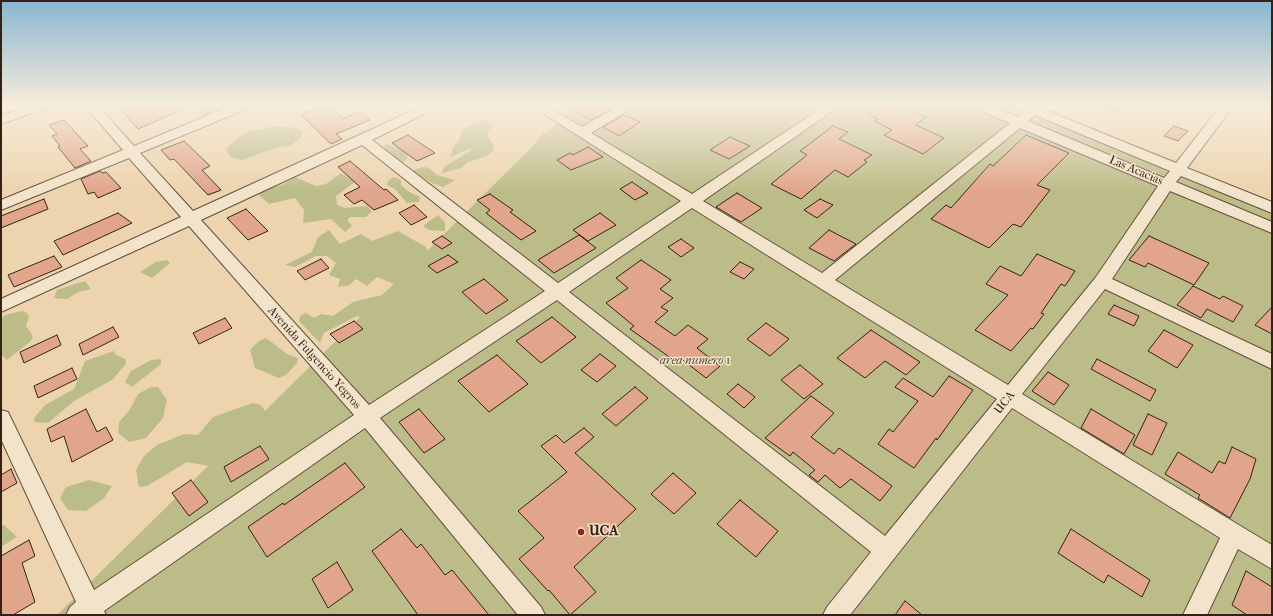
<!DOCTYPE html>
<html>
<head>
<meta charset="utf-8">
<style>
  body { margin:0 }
  #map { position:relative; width:1273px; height:616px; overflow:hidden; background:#edd4ae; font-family:"IM FELL French Canon",serif }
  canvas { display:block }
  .frame { position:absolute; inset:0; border:2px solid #352217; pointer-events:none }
</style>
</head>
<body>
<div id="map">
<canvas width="1273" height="616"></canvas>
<div class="frame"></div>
</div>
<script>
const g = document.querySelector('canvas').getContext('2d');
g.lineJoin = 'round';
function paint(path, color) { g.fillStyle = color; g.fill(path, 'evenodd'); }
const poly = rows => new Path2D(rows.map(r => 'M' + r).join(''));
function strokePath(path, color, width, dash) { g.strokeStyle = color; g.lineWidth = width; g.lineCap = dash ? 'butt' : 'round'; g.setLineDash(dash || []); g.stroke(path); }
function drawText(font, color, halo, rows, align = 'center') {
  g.font = font + ' "IM FELL French Canon",serif'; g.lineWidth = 3; g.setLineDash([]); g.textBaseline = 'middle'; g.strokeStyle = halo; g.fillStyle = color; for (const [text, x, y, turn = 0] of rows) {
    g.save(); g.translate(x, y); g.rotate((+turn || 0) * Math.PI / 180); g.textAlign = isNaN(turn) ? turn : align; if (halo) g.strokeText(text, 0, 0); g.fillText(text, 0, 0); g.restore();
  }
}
const green = poly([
  [575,105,1014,105,1016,107,1013,111,1038,121,1038,118,1045,118,1160,167,1161,169,1272,212,1272,615,57,615,208,466,187,462,147,486,139,487,136,470,144,456,157,445,184,434,198,435,213,417,253,403,261,405,265,411,360,317,357,316,324,333,320,343,299,321,300,316,306,313,314,318,321,314,333,316,353,302,382,295,394,284,377,277,367,286,356,279,349,285,338,287,340,279,329,275,336,263,327,256,316,256,295,267,285,265,312,252,318,237,329,230,340,244,361,234,372,241,398,231,426,247,427,251,535,144,543,132,545,134],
  [1102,105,1148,105,1145,109,1128,108,1118,114,1108,113,1101,108],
  [484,119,494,125,489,130,487,135,494,145,493,151,487,156,468,162,461,168,442,173,444,167,474,149,466,150,450,157,454,146,459,140,462,130,475,122],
  [277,126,296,128,302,131,301,137,292,145,275,148,242,160,231,157,226,149,237,138,249,131],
  [387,144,406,152,408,158,402,163,385,151,384,146],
  [423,167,429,168,437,175,455,180,443,187,434,184,414,173,414,170],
  [341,173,355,182,336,196,337,205,345,208,367,206,372,211,366,217,350,217,347,220,352,226,345,232,331,219,303,223,304,210,295,198,269,204,259,195,265,189,282,185,295,177,316,186,326,184],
  [394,177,401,180,401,185,409,192,420,197,419,202,407,203,395,189,387,185,388,181],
  [438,215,445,222,445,231,429,230,423,226],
  [167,260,170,263,152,278,140,272,156,262],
  [85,281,91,289,78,292,67,299,54,298,57,290],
  [22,311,27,313,29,317,26,326,33,336,31,341,7,360,1,354,1,319,5,315],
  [266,338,287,354,298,358,297,363,286,375,279,378,255,368,250,350,259,341],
  [114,351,116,355,125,359,126,364,112,380,74,401,48,423,34,422,35,417,45,405,74,389,85,361],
  [161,359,161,364,132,387,125,382,131,371,151,360],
  [151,387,158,387,167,400,163,418,146,438,129,442,118,433,119,422,129,411,138,394],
  [89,480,112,486,104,498,86,511,68,510,60,498,66,487],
  [4,525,17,537,1,547,1,526]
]);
const building = poly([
  [117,105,193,105,138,129,117,105],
  [194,105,228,105,204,115,194,105],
  [329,105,343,119,360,111,370,120,336,134,342,139,331,144,301,115,329,105],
  [562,105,605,105,612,109,591,120,562,105],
  [883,105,899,105,926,117,916,125,944,138,923,154,884,135,892,130,875,121,878,119,868,115,883,105],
  [624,115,640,122,619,136,603,127,624,115],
  [64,120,88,146,80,149,91,161,75,168,58,147,60,146,52,136,57,134,49,125,64,120],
  [833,126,848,132,839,139,872,155,864,160,867,162,848,177,835,170,801,199,771,184,807,155,800,151,833,126],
  [1174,126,1188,131,1178,141,1164,136,1174,126],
  [408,135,435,153,417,161,392,143,408,135],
  [1026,135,1069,153,1037,185,1050,190,1021,227,1013,224,989,248,931,219,946,205,951,208,990,164,993,166,1026,135],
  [730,137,750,146,729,159,710,150,730,137],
  [184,141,210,166,202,170,221,190,208,195,174,159,170,160,161,150,184,141],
  [588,147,603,157,571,170,557,160,570,153,573,155,588,147],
  [350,161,384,190,386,189,398,200,374,210,362,200,354,204,344,195,360,187,338,167,350,161],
  [100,171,102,173,106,172,121,188,98,198,94,192,88,194,81,179,100,171],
  [632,182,648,193,635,200,620,189,632,182],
  [737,193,762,208,741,222,716,207,737,193],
  [490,194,513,210,510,212,536,231,521,240,486,213,490,210,477,200,490,194],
  [44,199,48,209,1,228,1,216,44,199],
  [820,199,833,205,817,218,804,210,820,199],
  [414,205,427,217,411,225,399,213,414,205],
  [246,209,268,231,248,240,227,218,246,209],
  [118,213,132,223,63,255,54,241,118,213],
  [600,213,616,225,588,241,573,230,600,213],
  [829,230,856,244,834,261,809,248,829,230],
  [579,235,596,248,554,273,538,260,579,235],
  [442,236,452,243,442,249,432,242,442,236],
  [1149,236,1209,263,1194,285,1148,263,1145,267,1129,260,1149,236],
  [681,239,694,248,681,257,668,247,681,239],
  [1037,254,1075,271,1065,286,1061,284,1041,313,1044,314,1033,329,1031,328,1011,351,975,330,1008,295,986,284,1000,266,1021,276,1037,254],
  [448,255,458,262,437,273,428,266,448,255],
  [54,256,62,267,14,287,8,275,54,256],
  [321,259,329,268,305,280,297,271,321,259],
  [641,260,671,280,660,289,673,298,661,307,668,311,655,322,675,336,688,325,708,339,697,348,720,366,706,378,683,360,679,364,630,329,634,326,606,303,628,288,616,278,641,260],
  [740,262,754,269,744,279,730,272,740,262],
  [484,279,508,300,486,314,462,292,484,279],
  [1193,286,1220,299,1223,296,1243,306,1233,322,1207,309,1201,318,1177,305,1193,286],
  [1114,305,1139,316,1134,326,1108,314,1114,305],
  [1272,307,1272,334,1255,325,1272,307],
  [552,317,576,337,541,363,516,341,552,317],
  [225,318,232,328,199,344,193,333,225,318],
  [354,321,363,329,339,343,330,334,354,321],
  [766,323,789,339,770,356,747,339,766,323],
  [113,327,119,337,83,355,79,344,113,327],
  [871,330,920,362,906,375,885,361,865,378,837,358,871,330],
  [1164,330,1193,345,1177,368,1148,351,1164,330],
  [57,335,61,345,24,363,20,352,57,335],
  [600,354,616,366,597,382,581,370,600,354],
  [497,355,528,384,489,412,458,381,497,355],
  [1097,359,1156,390,1150,401,1091,369,1097,359],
  [800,365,823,384,804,399,781,380,800,365],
  [72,368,77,379,38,398,34,386,72,368],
  [1048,372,1069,385,1054,405,1032,391,1048,372],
  [949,376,973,390,937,440,936,438,914,468,878,444,889,429,893,432,918,401,895,387,903,378,933,397,949,376],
  [738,384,755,397,744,408,727,394,738,384],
  [635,387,648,398,616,426,602,414,635,387],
  [811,396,834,413,811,437,834,454,839,448,892,486,880,501,851,479,840,488,825,475,818,482,809,475,815,470,793,452,790,456,765,438,811,396],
  [86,409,97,432,106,427,113,440,72,462,64,436,51,442,47,429,86,409],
  [419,409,445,439,424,453,399,422,419,409],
  [1091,409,1135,435,1124,454,1081,428,1091,409],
  [1148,414,1167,423,1152,455,1133,445,1148,414],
  [584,428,594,437,575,453,636,509,574,567,596,592,570,615,549,590,548,591,519,559,544,538,518,511,567,472,541,446,556,435,564,443,584,428],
  [260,446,269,459,231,482,224,467,260,446],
  [1232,447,1256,459,1250,479,1230,518,1198,498,1200,495,1165,474,1178,452,1212,473,1219,461,1225,464,1232,447],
  [345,463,365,487,267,557,248,527,283,503,284,505,345,463],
  [11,469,17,483,1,492,1,475,11,469],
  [673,473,696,493,674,514,651,494,673,473],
  [191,480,208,502,189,516,172,493,191,480],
  [740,500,778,531,756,557,717,524,740,500],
  [401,529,417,548,421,544,445,575,452,570,489,615,418,615,372,551,401,529],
  [1071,529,1150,580,1142,597,1108,575,1104,583,1058,553,1071,529],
  [29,540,35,556,22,563,35,602,13,615,1,615,1,556,29,540],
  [337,562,353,590,328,608,312,579,337,562],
  [1246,571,1272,587,1272,615,1247,615,1232,605,1246,571],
  [905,601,922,615,895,615,905,601]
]);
const minor = poly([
  [30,105,49,105,47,108,1,124,1,116,30,105],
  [84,105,97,105,134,146,233,105,251,105,249,108,140,153,193,211,425,105,442,105,372,140,558,283,681,201,530,105,545,105,582,127,621,105,637,105,591,133,692,194,826,105,841,105,703,201,822,273,1010,123,974,108,972,105,990,105,1018,117,1025,111,1020,109,1018,105,1033,105,1176,163,1221,105,1234,105,1187,168,1272,202,1272,213,1181,176,1176,182,1272,222,1272,233,1170,191,1112,279,1272,354,1272,369,1105,289,1022,394,1272,545,1272,569,1238,549,1207,615,1183,615,1220,538,1012,408,850,615,823,615,827,607,871,552,557,300,380,418,541,607,545,615,518,615,365,428,104,611,106,615,66,615,70,607,76,602,1,439,1,410,8,412,94,590,354,415,189,226,1,312,1,299,181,217,129,158,1,210,1,200,123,150,84,105],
  [1035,115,1170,171,1164,178,1028,121,1035,115],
  [1020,128,1158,186,1096,277,1008,385,835,280,1020,128],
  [362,145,545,291,369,405,201,220,362,145],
  [692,208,997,399,885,536,569,292,692,208]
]);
const markers = [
  [581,532,4,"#8f2418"]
];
const streetNames = [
  ["Las Acacias",1136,171,23],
  ["Avenida Fulgencio Yegros",314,358,48],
  ["UCA",1005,403,-52]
];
const parkNames = [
  ["area numero 1",695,361]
];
const nearPoinames = [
  ["UCA",589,532]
];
paint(green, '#bcbc88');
paint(building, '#e1a58b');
strokePath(building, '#352217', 1);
strokePath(minor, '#634e3d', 2);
paint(minor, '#f3e3ca');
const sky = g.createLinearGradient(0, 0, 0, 192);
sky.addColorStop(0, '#88b6d0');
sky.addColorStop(0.55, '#f7ecdb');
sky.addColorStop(1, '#f7ecdb00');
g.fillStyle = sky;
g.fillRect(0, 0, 1273, 192);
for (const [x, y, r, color] of markers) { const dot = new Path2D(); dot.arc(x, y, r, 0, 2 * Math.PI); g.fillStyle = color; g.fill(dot); strokePath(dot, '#f3e3ca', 1.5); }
drawText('12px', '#352217', '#f3e3ca', streetNames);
drawText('italic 12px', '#574833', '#f3e3ca', parkNames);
drawText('bold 14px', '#352217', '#f3e3ca', nearPoinames, 'left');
</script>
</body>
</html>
